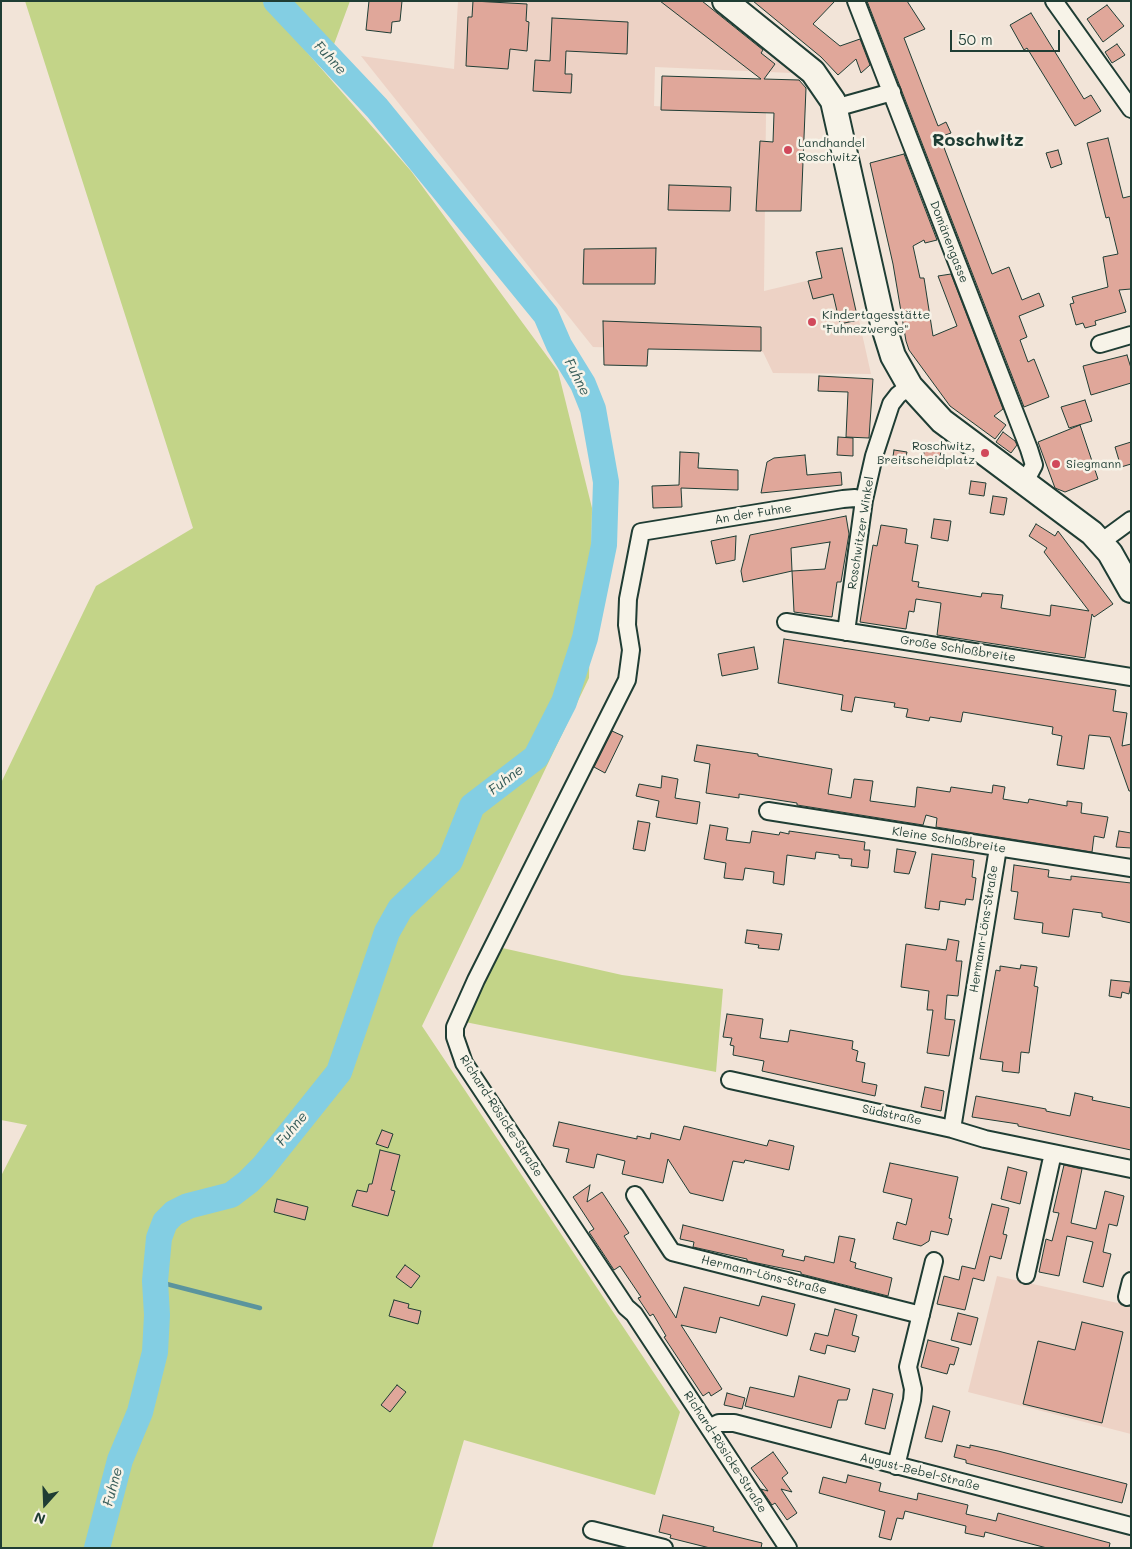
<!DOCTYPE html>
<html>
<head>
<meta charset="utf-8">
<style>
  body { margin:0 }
  #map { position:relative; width:1132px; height:1549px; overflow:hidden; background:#f2e4d8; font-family:Mali,sans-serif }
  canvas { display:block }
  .frame { position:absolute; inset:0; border:2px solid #1f3d34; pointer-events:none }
  .north { position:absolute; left:20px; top:1479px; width:50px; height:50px; -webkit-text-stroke:4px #f7f3e8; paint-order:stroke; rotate:200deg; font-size:14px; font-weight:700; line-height:20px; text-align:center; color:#1f3d34 }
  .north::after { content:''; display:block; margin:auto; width:18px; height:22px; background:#1f3d34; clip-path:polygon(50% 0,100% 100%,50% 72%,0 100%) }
  .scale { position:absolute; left:950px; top:30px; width:110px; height:22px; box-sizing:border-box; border:2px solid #1f3d34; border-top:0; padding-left:6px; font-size:15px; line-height:18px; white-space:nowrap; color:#1f3d34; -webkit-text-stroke:4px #f7f3e8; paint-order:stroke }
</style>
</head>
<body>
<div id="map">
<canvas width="1132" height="1549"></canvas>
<div class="frame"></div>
<div class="north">N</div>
<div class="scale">50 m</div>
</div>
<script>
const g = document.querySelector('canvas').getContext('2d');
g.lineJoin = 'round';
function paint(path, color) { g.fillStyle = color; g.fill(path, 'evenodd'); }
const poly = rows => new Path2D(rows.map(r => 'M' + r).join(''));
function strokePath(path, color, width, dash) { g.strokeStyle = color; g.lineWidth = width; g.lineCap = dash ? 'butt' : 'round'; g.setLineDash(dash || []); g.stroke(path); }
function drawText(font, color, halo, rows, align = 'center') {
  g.font = font + ' Mali,sans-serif'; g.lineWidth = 5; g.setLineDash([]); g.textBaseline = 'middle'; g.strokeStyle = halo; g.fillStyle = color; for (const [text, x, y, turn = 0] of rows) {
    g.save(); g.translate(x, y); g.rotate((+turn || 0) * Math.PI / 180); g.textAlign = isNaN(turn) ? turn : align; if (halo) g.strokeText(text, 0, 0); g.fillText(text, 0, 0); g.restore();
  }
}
const built = poly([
  [458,1,698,1,792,73,655,67,654,106,766,113,764,291,848,271,871,374,773,373,763,352,593,347,361,56,454,69],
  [997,1276,1131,1306,1131,1434,968,1392]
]);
const green = poly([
  [25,1,262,1,411,171,558,371,592,508,589,678,422,1026,680,1412,655,1495,464,1440,432,1548,1,1548,1,1176,27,1125,1,1120,1,783,96,586,193,528],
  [291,1,350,1,333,47],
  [498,947,622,975,723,989,716,1072,460,1021]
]);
const stream = poly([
  [155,1281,260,1308]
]);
const river = poly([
  [97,1548,120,1460,140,1412,155,1352,157,1315,155,1281,159,1238,165,1222,174,1213,188,1206,231,1195,248,1182,263,1167,339,1072,387,932,400,909,450,861,472,806,536,757,564,702,585,638,604,545,606,482,593,409,583,384,559,345,546,315,377,108,276,1]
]);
const building = poly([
  [369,1,402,1,400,21,392,22,391,33,366,30,369,1],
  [473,1,527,4,526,21,529,22,527,51,510,49,508,69,466,66,468,17,472,17,473,1],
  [660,1,702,1,763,50,761,53,775,64,764,79,799,80,806,88,801,211,756,211,760,141,773,142,774,113,661,110,662,76,761,79,660,1],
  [753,1,835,1,813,24,840,46,860,39,870,65,861,73,856,59,838,75,821,57,753,1],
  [867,1,907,1,925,29,904,38,938,126,946,122,951,133,940,137,992,274,1009,267,1022,300,1039,293,1044,306,1019,316,1027,337,1020,340,1028,362,1034,359,1049,397,1024,407,867,1],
  [1107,5,1124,26,1103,42,1087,19,1107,5],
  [1031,13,1084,99,1091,95,1101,111,1075,126,1027,48,1024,50,1010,25,1031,13],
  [552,18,628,22,627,54,566,51,565,74,572,74,571,93,533,91,535,60,550,61,552,18],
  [1117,44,1125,55,1112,63,1105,52,1117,44],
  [1108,138,1123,198,1131,196,1131,289,1119,290,1126,312,1095,321,1096,325,1085,328,1083,323,1076,325,1070,304,1074,303,1072,297,1108,287,1103,257,1118,254,1109,217,1106,218,1087,143,1108,138],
  [1058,150,1062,164,1051,168,1046,153,1058,150],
  [904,154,937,240,925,243,924,240,913,246,920,278,924,278,933,336,957,326,938,276,951,274,1003,409,994,416,1006,425,995,439,950,406,909,350,906,341,893,264,870,163,904,154],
  [669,185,731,187,730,211,668,210,669,185],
  [656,248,655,284,583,284,584,249,656,248],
  [842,248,858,320,840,324,833,294,813,299,808,281,822,278,816,252,842,248],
  [603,321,761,327,761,351,648,349,647,366,604,365,603,321],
  [1127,355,1131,368,1131,383,1091,395,1083,366,1127,355],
  [819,376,873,379,869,438,846,437,848,392,818,391,819,376],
  [1085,400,1092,421,1069,428,1061,407,1085,400],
  [1080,425,1098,479,1065,492,1055,488,1038,442,1080,425],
  [1003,432,1015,441,1017,445,1011,453,996,442,1003,432],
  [838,437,853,438,853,456,837,455,838,437],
  [1131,442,1131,464,1121,467,1115,447,1131,442],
  [925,444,942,446,939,462,923,460,925,444],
  [894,450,907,452,904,465,892,463,894,450],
  [680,452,699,453,698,468,738,470,738,490,681,488,682,507,653,508,652,486,679,485,680,452],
  [805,455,807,475,841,472,842,485,761,493,767,462,774,458,805,455],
  [971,481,986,483,984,496,969,494,971,481],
  [993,496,1007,498,1004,515,990,513,993,496],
  [846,516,849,534,841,582,837,582,832,617,794,612,792,571,743,582,741,571,750,535,846,516],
  [830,542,825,569,792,571,791,548,830,542],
  [934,519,951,521,948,541,931,538,934,519],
  [1036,524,1055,536,1058,531,1113,604,1094,617,1092,614,1085,658,937,635,941,603,916,599,914,612,909,611,906,629,860,622,873,545,877,546,881,525,907,529,905,543,918,545,912,581,919,582,918,587,981,597,982,593,1003,595,1001,608,1050,616,1051,605,1089,611,1044,552,1047,548,1029,536,1036,524],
  [736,536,735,560,716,564,711,541,736,536],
  [784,639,1116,690,1113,711,1127,713,1122,746,1131,744,1131,791,1129,791,1110,737,1089,735,1084,769,1057,765,1062,736,1052,734,1053,727,963,712,961,722,930,717,929,721,906,717,908,709,894,707,895,703,855,697,852,712,841,710,843,695,778,683,784,639],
  [754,647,758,669,722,676,718,654,754,647],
  [612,731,623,736,605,773,594,767,612,731],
  [697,745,758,754,758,756,832,769,828,794,851,798,854,779,873,781,870,801,915,807,917,787,950,792,951,787,992,793,993,785,1005,787,1003,799,1028,803,1029,799,1067,806,1067,801,1082,803,1081,813,1108,817,1104,838,1094,836,1092,852,936,827,937,818,926,815,923,825,797,805,797,803,739,794,739,798,706,793,710,764,694,761,697,745],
  [662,776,678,779,675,798,700,802,697,824,656,817,659,801,636,796,639,784,661,788,662,776],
  [638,821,650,823,645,851,633,849,638,821],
  [710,825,728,828,726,840,750,843,752,831,779,835,780,832,789,834,789,831,865,842,864,850,870,850,868,868,851,866,852,859,839,858,839,855,816,852,815,859,787,855,784,885,773,883,774,872,745,868,743,880,724,878,726,863,704,859,710,825],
  [1119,831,1131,833,1131,848,1116,847,1119,831],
  [897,849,916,852,909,874,894,872,897,849],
  [932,854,974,860,972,877,976,878,973,900,966,899,965,905,940,901,939,910,925,908,932,854],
  [1014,865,1049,870,1048,877,1071,880,1071,876,1131,883,1131,923,1102,917,1102,913,1073,909,1069,937,1042,933,1043,923,1014,919,1018,892,1011,891,1014,865],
  [747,930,782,934,779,950,758,948,759,945,745,943,747,930],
  [948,939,959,941,956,961,962,961,958,996,947,995,945,1019,955,1020,949,1056,927,1053,933,1010,927,1010,929,991,901,987,906,944,946,950,948,939],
  [1021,965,1037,967,1034,986,1038,987,1029,1053,1021,1052,1019,1073,1002,1071,1003,1062,980,1059,996,970,1000,971,1000,966,1020,969,1021,965],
  [1111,980,1131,982,1129,994,1122,992,1121,998,1109,996,1111,980],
  [727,1014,763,1019,760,1038,788,1042,790,1030,853,1041,852,1049,858,1051,856,1061,865,1063,862,1082,877,1085,875,1096,762,1071,764,1061,733,1055,734,1046,730,1045,732,1038,723,1037,727,1014],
  [925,1087,944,1091,941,1111,921,1107,925,1087],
  [1075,1093,1093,1097,1092,1100,1131,1108,1131,1150,1018,1126,1018,1124,972,1117,976,1096,1046,1109,1046,1111,1070,1116,1075,1093],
  [559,1122,637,1139,637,1136,650,1139,651,1133,680,1140,684,1126,767,1146,769,1140,794,1146,789,1170,745,1160,744,1163,733,1161,723,1201,690,1193,668,1159,663,1183,622,1174,625,1161,597,1154,594,1168,566,1162,569,1149,553,1146,559,1122],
  [382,1130,393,1134,388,1148,376,1144,382,1130],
  [380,1150,400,1155,391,1190,395,1191,388,1216,352,1206,357,1190,367,1192,369,1184,372,1184,380,1150],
  [890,1163,958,1177,949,1218,952,1219,948,1235,931,1231,929,1241,921,1246,893,1239,897,1222,906,1225,912,1199,883,1192,890,1163],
  [1064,1165,1082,1169,1071,1223,1096,1229,1105,1191,1124,1196,1117,1226,1109,1224,1103,1252,1111,1254,1103,1287,1083,1282,1093,1242,1067,1236,1059,1276,1039,1272,1046,1239,1052,1241,1059,1213,1053,1212,1064,1165],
  [1008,1167,1027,1172,1020,1204,1001,1199,1008,1167],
  [590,1185,587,1202,602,1192,629,1233,624,1236,676,1318,684,1287,759,1306,762,1296,795,1304,787,1336,720,1317,716,1333,681,1325,722,1389,711,1396,709,1392,703,1396,664,1337,666,1336,653,1314,650,1316,638,1298,641,1297,620,1266,614,1270,589,1232,594,1229,573,1197,590,1185],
  [277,1199,308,1207,305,1220,274,1212,277,1199],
  [992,1204,1009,1208,1003,1234,1007,1235,1001,1259,990,1256,984,1281,973,1278,965,1310,937,1304,944,1276,959,1280,962,1266,975,1269,992,1204],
  [683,1225,784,1250,782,1256,804,1261,805,1256,834,1263,839,1236,855,1239,850,1261,856,1263,855,1268,892,1278,888,1296,801,1274,801,1272,747,1261,747,1259,693,1247,694,1242,680,1239,683,1225],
  [405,1265,420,1276,411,1288,396,1277,405,1265],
  [394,1300,409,1304,408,1308,421,1311,418,1324,389,1316,394,1300],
  [835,1309,857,1315,852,1335,859,1337,855,1352,827,1345,825,1354,810,1350,815,1333,828,1336,835,1309],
  [958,1313,978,1318,971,1345,951,1340,958,1313],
  [1082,1322,1123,1332,1102,1423,1023,1404,1038,1341,1075,1350,1082,1322],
  [928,1340,959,1348,954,1365,950,1364,947,1374,921,1367,928,1340],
  [799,1376,850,1389,847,1400,838,1400,831,1428,745,1406,750,1387,794,1397,799,1376],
  [397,1385,406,1392,390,1412,381,1405,397,1385],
  [873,1389,893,1394,885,1429,865,1424,873,1389],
  [727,1393,745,1398,742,1409,724,1405,727,1393],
  [933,1406,950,1411,942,1442,925,1438,933,1406],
  [957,1445,970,1448,970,1445,998,1451,1127,1484,1122,1503,966,1463,966,1460,954,1457,957,1445],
  [773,1452,788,1473,782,1478,792,1492,781,1489,797,1513,787,1520,775,1503,772,1505,761,1489,768,1491,751,1468,773,1452],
  [848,1475,881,1483,879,1491,917,1500,918,1493,968,1505,966,1514,996,1521,998,1513,1110,1543,1109,1548,1047,1548,985,1532,984,1537,965,1533,966,1526,905,1511,903,1519,897,1518,891,1540,879,1537,885,1511,819,1493,823,1477,846,1483,848,1475],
  [663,1515,714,1527,713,1531,762,1543,761,1548,710,1548,670,1538,671,1535,659,1532,663,1515]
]);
const street = poly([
  [856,1,1029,449,1034,465,1025,482],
  [1054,1,1131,109],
  [835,108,892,92],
  [1100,344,1131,335],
  [1101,542,1131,520],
  [786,622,1131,677],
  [846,632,864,500,874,456,891,404,898,395,910,386],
  [768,811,1131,868],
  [730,1080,952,1129,985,1139,1131,1169],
  [952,1129,998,848],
  [635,1195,672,1252,921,1315],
  [1026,1275,1053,1153],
  [1127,1297,1131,1281],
  [709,1428,719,1423,734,1423,1131,1526],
  [896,1466,912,1400,913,1389,908,1367,934,1261],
  [592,1530,664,1548],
  [788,1548,634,1314,626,1307,464,1063,455,1037,455,1027,476,980,627,680,631,650,627,625,628,599,641,532,843,499,855,498,864,500]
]);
const secondary = poly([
  [725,1,813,72,833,101,883,324,893,356,910,386,942,421,1092,533,1110,553,1131,590]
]);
const markers = [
  [788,150,5,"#d1495b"],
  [812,322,5,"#d1495b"],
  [985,453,5,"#d1495b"],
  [1056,464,5,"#d1495b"]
];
const poiNames = [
  ["Landhandel",798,143],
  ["Roschwitz",798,157],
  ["Kindertagesstätte",822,315],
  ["\"Fuhnezwerge\"",822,329],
  ["Roschwitz,",975,446,"right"],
  ["Breitscheidplatz",975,460,"right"],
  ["Siegmann",1066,464]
];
const streetNames = [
  ["Domänengasse",949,242,69],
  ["An der Fuhne",753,514,-9],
  ["Roschwitzer Winkel",861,533,-81],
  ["Große Schloßbreite",958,649,9],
  ["Kleine Schloßbreite",949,840,9],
  ["Hermann-Löns-Straße",984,929,-81],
  ["Südstraße",892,1115,12],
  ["Richard-Rösicke-Straße",501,1116,57],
  ["Hermann-Löns-Straße",764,1275,14],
  ["Richard-Rösicke-Straße",725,1452,57],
  ["August-Bebel-Straße",920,1472,14]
];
const waterNames = [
  ["Fuhne",330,58,47],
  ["Fuhne",577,377,63],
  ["Fuhne",506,780,-37],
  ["Fuhne",292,1129,-50],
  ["Fuhne",113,1487,-75]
];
const districtNames = [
  ["Roschwitz",978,140]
];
paint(built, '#edd2c5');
paint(green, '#c3d488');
strokePath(stream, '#5b949d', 4.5);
strokePath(river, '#83cee3', 26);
paint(building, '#e0a79a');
strokePath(building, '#1f3d34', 1);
strokePath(street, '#1f3d34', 20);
strokePath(secondary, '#1f3d34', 28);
strokePath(street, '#f7f3e8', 16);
strokePath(secondary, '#f7f3e8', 24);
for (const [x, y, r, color] of markers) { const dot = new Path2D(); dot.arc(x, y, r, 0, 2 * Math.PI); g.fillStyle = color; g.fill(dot); strokePath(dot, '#f7f3e8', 2); }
drawText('12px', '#1f3d34', '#f7f3e8', poiNames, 'left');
drawText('12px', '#1f3d34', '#f7f3e8', streetNames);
drawText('italic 14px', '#335a57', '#f7f3e8', waterNames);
drawText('bold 18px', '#1f3d34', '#f7f3e8', districtNames);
</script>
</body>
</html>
